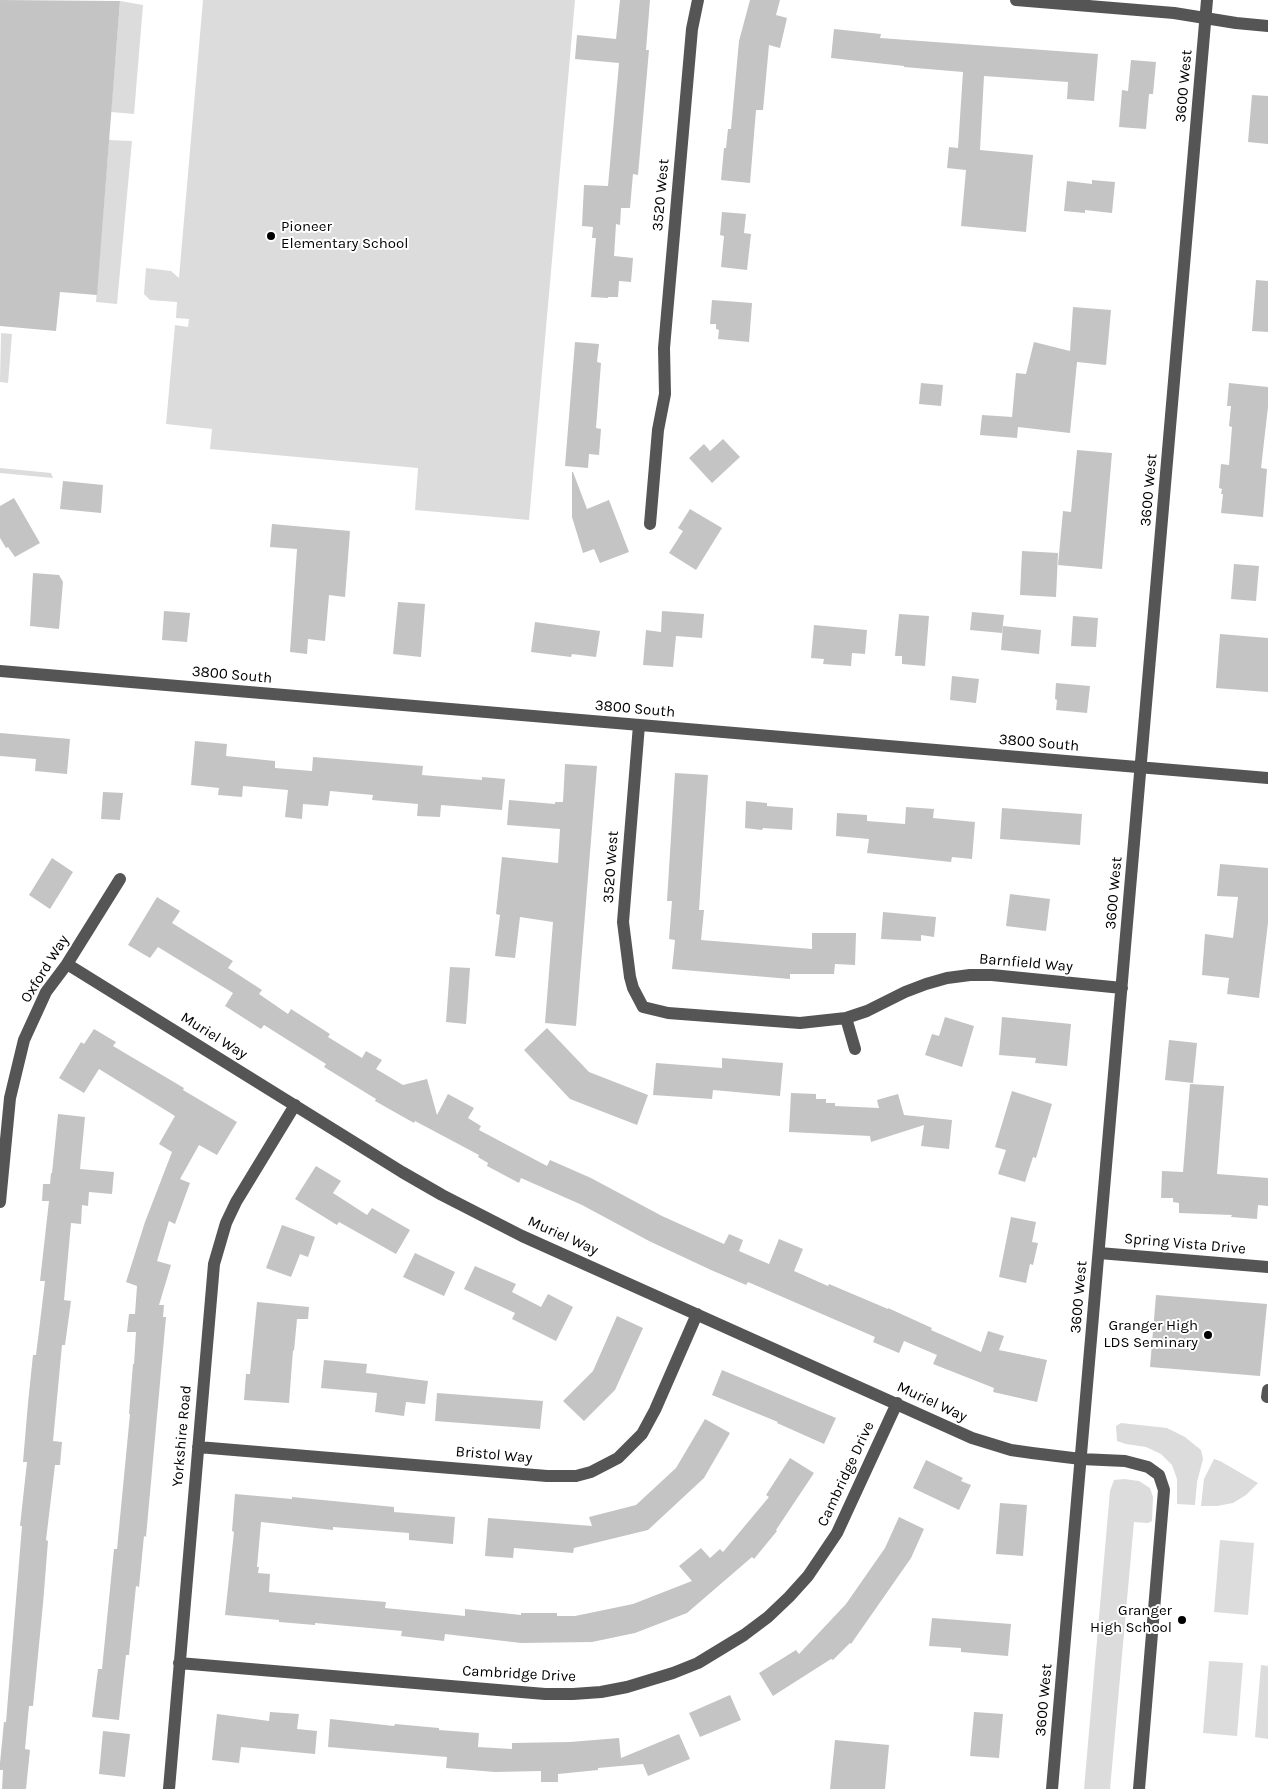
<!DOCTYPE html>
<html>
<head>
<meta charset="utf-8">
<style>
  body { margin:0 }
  canvas { display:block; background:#fff }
</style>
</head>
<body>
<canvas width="1268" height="1789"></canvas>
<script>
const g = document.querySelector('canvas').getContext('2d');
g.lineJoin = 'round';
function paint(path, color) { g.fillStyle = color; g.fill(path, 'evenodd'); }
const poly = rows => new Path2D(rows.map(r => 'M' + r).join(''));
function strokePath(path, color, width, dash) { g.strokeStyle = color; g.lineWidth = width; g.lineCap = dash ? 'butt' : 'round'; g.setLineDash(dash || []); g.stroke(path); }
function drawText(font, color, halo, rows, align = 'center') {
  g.font = font + ' Karla,sans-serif'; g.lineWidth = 4; g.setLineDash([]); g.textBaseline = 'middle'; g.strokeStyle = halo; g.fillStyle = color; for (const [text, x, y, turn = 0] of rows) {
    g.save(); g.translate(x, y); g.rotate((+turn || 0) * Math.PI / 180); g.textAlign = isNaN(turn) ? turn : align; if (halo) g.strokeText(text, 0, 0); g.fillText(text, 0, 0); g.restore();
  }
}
const green = poly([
  [203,0,575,0,529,520,415,510,418,468,210,449,212,429,166,424,175,325,188,327,189,319,176,318,177,302,150,300,144,294,146,268,171,271,179,278],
  [120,1,143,5,134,114,111,112],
  [109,140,132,141,117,304,96,302],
  [1,333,12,334,8,383,0,382],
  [0,468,51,473,53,478,0,473],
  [1121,1423,1167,1428,1185,1437,1201,1450,1203,1459,1197,1482,1195,1505,1177,1504,1177,1479,1172,1465,1161,1454,1146,1447,1126,1444,1117,1441,1116,1426],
  [1214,1459,1220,1461,1258,1483,1246,1495,1233,1503,1217,1506,1201,1506,1204,1479],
  [1124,1479,1139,1481,1150,1488,1153,1497,1152,1521,1148,1523,1134,1522,1110,1789,1084,1789,1110,1491,1114,1480],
  [1220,1540,1254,1543,1248,1615,1214,1612],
  [1209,1661,1243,1663,1237,1736,1203,1733],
  [1261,1665,1268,1666,1268,1739,1255,1737]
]);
const building = poly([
  [0,0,120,1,97,295,60,292,56,331,0,326],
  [620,0,650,0,646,50,649,50,638,175,633,174,630,208,621,208,620,225,616,224,614,256,633,258,631,282,619,281,618,297,608,297,608,298,591,297,596,238,592,238,593,227,582,226,584,185,608,186,619,63,575,59,577,35,616,39],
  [750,0,780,0,776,15,787,18,780,48,769,45,763,110,756,110,750,183,721,180,724,148,726,148,728,129,731,129,739,41],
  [834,29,881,34,880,38,1098,54,1094,101,1067,99,1068,82,984,76,980,150,1033,155,1026,232,961,226,966,170,947,168,949,147,958,148,963,72,904,67,904,66,831,58],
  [1131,60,1156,62,1153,94,1149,94,1146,129,1119,127,1122,90,1128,91],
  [1252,95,1268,96,1268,144,1248,142],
  [1092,180,1115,182,1112,213,1085,210,1085,213,1064,211,1067,181,1092,184],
  [722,212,746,214,744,233,751,234,747,270,721,267,724,236,720,235],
  [1256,280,1268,281,1268,332,1252,331],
  [712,300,752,303,749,342,718,339,719,330,716,329,716,324,710,324],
  [1073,307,1111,310,1106,365,1077,362,1070,433,1018,427,1017,438,980,435,982,415,1012,417,1016,373,1026,374,1034,342,1070,351],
  [575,342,599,344,597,362,601,363,596,428,601,429,599,455,589,454,588,468,565,466],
  [921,383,943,385,941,406,919,404],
  [1229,383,1268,387,1268,407,1261,468,1267,469,1263,517,1221,513,1223,494,1221,494,1222,489,1219,488,1221,464,1229,465,1232,427,1229,426,1231,406,1227,406],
  [723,439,740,457,712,483,689,458,704,444,710,451],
  [1077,450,1112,453,1102,569,1058,565,1063,511,1071,512],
  [572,472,573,472,587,509,609,500,629,552,600,563,594,549,583,553,572,517],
  [63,481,103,485,101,513,60,509],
  [14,498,40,543,15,557,8,547,6,548,0,538,0,506],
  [690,509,722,528,696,570,669,553,683,531,678,528],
  [272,524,350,531,345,597,329,595,325,641,308,639,307,654,290,652,297,549,270,547],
  [1022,551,1058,553,1056,597,1020,595],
  [1234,564,1259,566,1256,601,1231,599],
  [33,573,59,575,63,582,59,629,30,626],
  [398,602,425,604,421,657,393,654],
  [164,611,190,613,187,642,162,640],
  [662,611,704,614,702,638,676,636,673,667,643,665,646,630,661,632],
  [972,612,1004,615,1002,633,970,630],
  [899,614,929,616,925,666,902,664,902,656,895,656],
  [1073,616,1098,618,1096,647,1071,646],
  [535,622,600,631,596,657,572,654,571,657,531,652],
  [814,625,867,630,865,654,852,653,851,666,823,664,824,659,811,658],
  [1003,626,1041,630,1039,654,1001,650],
  [1220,634,1268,638,1268,692,1216,688],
  [952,676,979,679,976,703,950,700],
  [1056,683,1090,686,1087,713,1056,710,1057,700,1055,699],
  [0,733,70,739,67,774,35,771,36,759,0,756],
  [195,741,227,744,226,756,275,761,275,768,312,771,313,757,423,766,422,775,482,780,482,777,505,779,502,810,441,805,440,817,417,816,418,804,372,800,373,795,330,791,328,806,303,804,302,819,285,817,288,790,243,786,242,797,218,795,219,788,191,785],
  [565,764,597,766,576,1026,545,1023,553,922,520,917,515,958,495,956,500,915,496,914,502,857,558,863,560,829,507,825,509,800,555,804,555,802,563,802],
  [675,773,708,775,699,910,704,910,701,940,812,949,812,933,856,933,855,965,835,964,834,974,790,974,790,979,672,969,675,940,669,939,672,901,667,901],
  [103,792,123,793,120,820,101,819],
  [746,801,767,803,767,806,793,808,792,830,763,828,762,830,745,828],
  [906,807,934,809,933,818,975,822,972,859,952,857,951,862,867,853,869,839,836,836,837,813,867,815,867,821,905,824],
  [1002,808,1082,814,1080,845,1000,839],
  [52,858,73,872,50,909,29,895],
  [1220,864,1268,868,1268,923,1259,998,1227,994,1229,978,1202,975,1205,934,1233,938,1238,897,1217,896],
  [1010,894,1050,899,1046,931,1006,926],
  [157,897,180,911,172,923,233,961,228,968,262,990,259,994,288,1014,291,1009,330,1034,328,1037,362,1058,366,1051,382,1060,376,1069,403,1085,427,1079,437,1115,448,1094,474,1108,468,1118,481,1126,479,1130,547,1166,550,1160,591,1178,662,1216,724,1244,729,1234,743,1240,739,1251,769,1264,779,1239,803,1249,794,1271,828,1286,829,1284,888,1309,888,1308,932,1328,931,1330,981,1352,988,1331,1004,1336,999,1350,1047,1360,1037,1402,993,1392,994,1388,933,1364,937,1355,904,1341,899,1353,873,1342,875,1337,748,1282,746,1285,711,1270,649,1241,582,1205,521,1178,519,1183,487,1166,488,1163,478,1157,479,1155,415,1121,414,1123,375,1101,376,1099,324,1067,326,1064,264,1025,261,1029,225,1006,233,993,158,947,150,958,128,945],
  [883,912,936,917,934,937,921,935,921,941,881,939],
  [450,967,470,968,466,1024,446,1022],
  [945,1017,974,1026,962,1067,925,1055,932,1034,939,1036],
  [1002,1017,1071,1024,1067,1066,1035,1063,1036,1058,999,1055],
  [547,1028,589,1072,648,1095,637,1125,570,1099,524,1050],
  [94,1029,116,1042,113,1046,184,1088,183,1090,237,1122,217,1155,199,1145,180,1179,190,1183,175,1224,169,1221,157,1261,171,1265,159,1305,164,1305,163,1317,166,1317,146,1537,144,1536,139,1587,136,1586,129,1655,126,1655,119,1720,92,1717,98,1669,102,1669,114,1549,117,1549,130,1414,129,1414,133,1364,134,1364,136,1332,127,1332,129,1314,135,1314,137,1286,126,1282,145,1222,172,1152,159,1144,175,1116,99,1069,84,1093,59,1078,81,1042,84,1044],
  [1169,1040,1197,1043,1193,1083,1165,1080],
  [722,1058,783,1063,780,1096,713,1090,712,1099,653,1095,656,1063,722,1068],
  [1190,1084,1224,1086,1217,1174,1268,1178,1268,1206,1258,1205,1257,1219,1231,1217,1232,1215,1179,1213,1179,1203,1173,1202,1173,1198,1161,1198,1162,1171,1183,1172],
  [1012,1091,1052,1104,1036,1158,1033,1157,1025,1182,998,1174,1006,1150,995,1147],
  [791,1093,816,1094,816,1099,826,1099,826,1103,835,1103,835,1106,879,1108,877,1100,898,1094,904,1115,952,1120,949,1149,921,1146,924,1125,871,1142,870,1136,789,1132],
  [58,1114,85,1117,80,1169,114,1172,112,1194,89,1192,88,1206,82,1205,81,1224,71,1223,64,1300,71,1301,65,1345,62,1345,53,1441,62,1442,60,1465,55,1465,46,1540,48,1541,43,1604,33,1706,29,1706,25,1749,30,1750,26,1789,2,1789,3,1770,0,1770,0,1763,4,1722,6,1722,22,1526,20,1526,27,1462,23,1462,28,1403,33,1355,36,1355,45,1281,40,1281,49,1201,42,1201,43,1184,50,1184,51,1173,52,1173],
  [316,1166,341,1181,333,1193,367,1215,372,1208,410,1230,396,1254,339,1222,337,1225,295,1199],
  [1011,1217,1036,1222,1032,1242,1038,1243,1033,1265,1030,1264,1026,1283,999,1277],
  [282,1225,315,1237,308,1257,300,1254,291,1277,266,1268],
  [415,1253,455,1272,444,1296,403,1277],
  [475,1266,516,1284,512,1292,541,1307,548,1294,573,1307,556,1341,512,1319,515,1313,464,1289],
  [1156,1295,1267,1304,1260,1376,1150,1367],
  [257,1302,309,1307,308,1319,297,1319,294,1351,293,1350,289,1403,244,1400,246,1374,250,1374],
  [617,1316,643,1328,615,1390,584,1421,563,1401,593,1371],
  [324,1360,367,1364,366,1373,428,1381,425,1404,406,1402,404,1416,375,1412,377,1393,321,1388],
  [722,1370,836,1418,824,1444,777,1423,778,1422,712,1395],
  [437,1393,543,1401,540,1429,435,1421],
  [705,1419,730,1433,704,1478,648,1530,574,1548,573,1553,514,1548,513,1558,485,1556,488,1518,592,1526,589,1517,636,1505,676,1468],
  [790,1458,814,1473,776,1530,777,1531,754,1559,752,1557,687,1613,635,1633,592,1642,521,1643,445,1634,444,1641,401,1636,402,1631,315,1623,315,1625,279,1622,279,1620,225,1615,234,1532,232,1531,235,1494,292,1499,292,1497,394,1507,394,1512,455,1517,453,1544,409,1540,409,1533,333,1527,333,1530,261,1522,257,1567,259,1567,258,1573,270,1574,269,1592,386,1602,385,1608,465,1616,465,1609,521,1615,521,1613,557,1613,557,1616,575,1616,633,1604,692,1581,679,1566,701,1548,710,1558,720,1549,723,1552,769,1497,766,1495],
  [926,1460,963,1478,961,1481,971,1485,959,1510,913,1488],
  [1000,1503,1027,1505,1023,1556,996,1554],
  [899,1517,924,1529,911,1558,851,1644,850,1643,833,1660,831,1659,773,1696,759,1673,796,1650,799,1654,846,1604,885,1548],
  [932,1618,1011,1624,1008,1656,961,1652,961,1648,929,1646],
  [730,1695,741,1720,700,1737,689,1713],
  [270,1712,299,1714,297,1729,317,1731,315,1754,241,1747,239,1763,212,1760,217,1714,269,1721],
  [974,1712,1003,1714,999,1758,970,1756],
  [330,1719,394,1726,395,1724,439,1728,439,1730,479,1733,478,1747,512,1749,512,1743,570,1742,619,1738,621,1758,679,1734,690,1759,648,1776,643,1764,598,1768,598,1770,558,1774,558,1782,541,1782,541,1771,495,1772,446,1768,447,1757,328,1747],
  [103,1731,130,1734,125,1777,99,1774],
  [835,1740,889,1745,885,1789,830,1789]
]);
const minor = poly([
  [1016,0,1174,13,1236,23,1268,26],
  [650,524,658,430,665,394,664,348,692,29,698,0],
  [0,671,1268,778],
  [639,725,623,922,630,977,633,988,643,1007,668,1013,800,1023,846,1018,867,1011,905,992,926,984,947,978,970,975,992,975,1122,988],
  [67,964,402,1172,442,1195,522,1236,972,1438,1011,1450,1032,1453,1081,1459,1125,1461,1148,1467,1159,1475,1164,1490,1139,1789],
  [846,1018,855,1049],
  [0,1202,10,1098,24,1040,46,992,67,964,120,879],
  [1099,1253,1268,1267],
  [1267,1397,1268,1390],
  [198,1447,547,1476,576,1476,591,1472,618,1458,642,1434,655,1410,697,1314],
  [179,1663,545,1694,573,1694,601,1692,627,1687,673,1673,698,1663,744,1635,768,1617,789,1597,808,1576,837,1533,897,1403],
  [169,1789,214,1264,226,1223,236,1202,295,1105],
  [1052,1789,1207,0]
]);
const markers = [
  [271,236,5,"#000"],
  [1208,1335,5,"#000"],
  [1182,1620,5,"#000"]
];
const streetNames = [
  ["3600 West",1184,86,-85],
  ["3520 West",661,195,-85],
  ["3600 West",1149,490,-85],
  ["3800 South",232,675,5],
  ["3800 South",635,709,5],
  ["3800 South",1039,743,5],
  ["3520 West",611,867,-86],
  ["3600 West",1114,893,-85],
  ["Barnfield Way",1026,963,5],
  ["Oxford Way",45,969,-58],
  ["Muriel Way",214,1036,32],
  ["Muriel Way",563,1236,24],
  ["Spring Vista Drive",1185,1244,5],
  ["3600 West",1079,1297,-85],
  ["Muriel Way",932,1402,25],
  ["Yorkshire Road",182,1436,-85],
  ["Bristol Way",494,1455,5],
  ["Cambridge Drive",846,1474,-65],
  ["Cambridge Drive",519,1674,3],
  ["3600 West",1044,1700,-85]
];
const poiNames = [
  ["Pioneer",281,227,"left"],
  ["Elementary School",281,244,"left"],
  ["Granger High",1198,1326],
  ["LDS Seminary",1198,1343],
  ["Granger",1172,1611],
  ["High School",1172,1628]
];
paint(green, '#dcdcdc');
paint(building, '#c4c4c4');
strokePath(minor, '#555', 12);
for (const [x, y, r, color] of markers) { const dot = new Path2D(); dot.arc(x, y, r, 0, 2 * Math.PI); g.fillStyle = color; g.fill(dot); strokePath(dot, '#fff', 2); }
drawText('15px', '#000', '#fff', streetNames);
drawText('15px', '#000', '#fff', poiNames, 'right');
</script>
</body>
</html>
